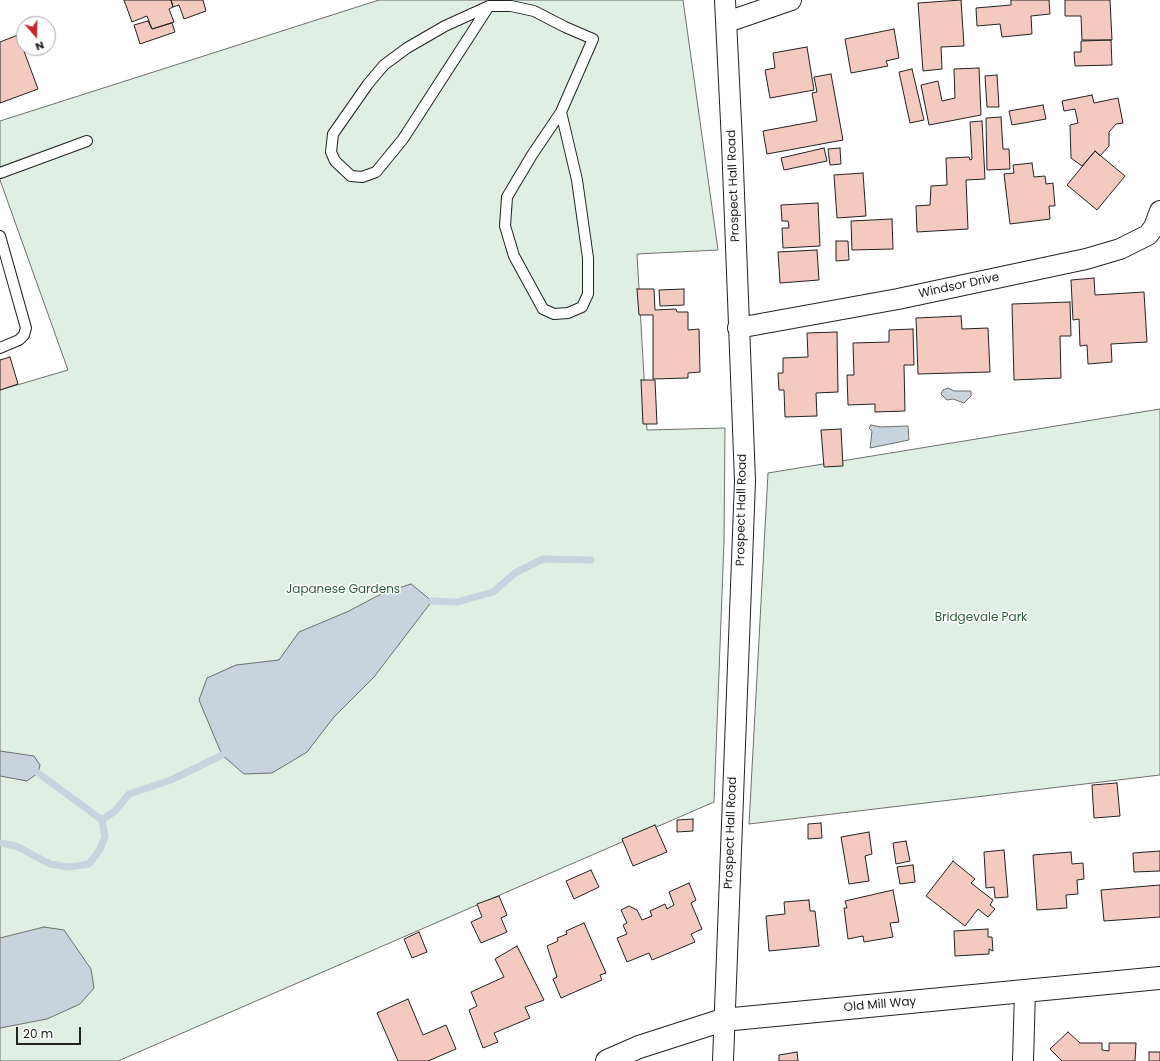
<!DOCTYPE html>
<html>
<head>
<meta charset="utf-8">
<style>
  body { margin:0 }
  #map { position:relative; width:1160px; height:1061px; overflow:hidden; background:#fff; font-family:Poppins,sans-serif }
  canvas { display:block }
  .north { position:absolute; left:16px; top:16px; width:40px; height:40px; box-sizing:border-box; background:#fff; border:1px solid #a7a7a7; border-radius:50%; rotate:160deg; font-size:11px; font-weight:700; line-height:16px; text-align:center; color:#222 }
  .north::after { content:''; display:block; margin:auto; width:14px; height:18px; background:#c62828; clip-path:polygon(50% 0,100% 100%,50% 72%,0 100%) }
  .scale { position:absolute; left:16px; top:1027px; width:65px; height:18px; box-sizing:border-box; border:2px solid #222; border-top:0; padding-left:5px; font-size:12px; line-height:14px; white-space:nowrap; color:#222; -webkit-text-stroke:3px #fff; paint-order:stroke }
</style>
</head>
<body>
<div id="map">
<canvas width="1160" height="1061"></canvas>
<div class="north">N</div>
<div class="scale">20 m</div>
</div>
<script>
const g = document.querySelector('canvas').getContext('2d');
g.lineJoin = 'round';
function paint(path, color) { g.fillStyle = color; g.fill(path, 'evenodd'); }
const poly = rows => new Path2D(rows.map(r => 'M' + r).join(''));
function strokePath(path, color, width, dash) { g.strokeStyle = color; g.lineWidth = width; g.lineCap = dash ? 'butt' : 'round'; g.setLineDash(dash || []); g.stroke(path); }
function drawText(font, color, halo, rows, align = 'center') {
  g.font = font + ' Poppins,sans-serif'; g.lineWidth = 3; g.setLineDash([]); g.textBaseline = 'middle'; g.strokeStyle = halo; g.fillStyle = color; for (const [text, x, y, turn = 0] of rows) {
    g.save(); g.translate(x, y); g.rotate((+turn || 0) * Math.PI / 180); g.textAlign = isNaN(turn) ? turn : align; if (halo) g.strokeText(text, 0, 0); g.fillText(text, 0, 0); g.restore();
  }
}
const green = poly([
  [379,0,683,0,718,250,637,254,647,430,725,428,724,542,714,802,118,1061,0,1061,0,390,68,370,0,180,0,121,379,0],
  [1160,409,1160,775,749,824,768,473,1160,409]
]);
const water = poly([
  [948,388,954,391,971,391,971,396,964,403,953,399,947,400,941,394,943,390,948,388],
  [871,425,880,427,908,426,909,440,870,448,872,431,869,428,871,425],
  [411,584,432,601,374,677,334,717,307,752,272,773,244,774,222,755,199,700,207,678,236,665,279,660,299,632,349,611,381,594,411,584],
  [0,751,34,756,40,765,38,773,27,781,0,776,0,751],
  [44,927,64,930,91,969,94,988,80,1004,47,1019,0,1028,0,938,44,927]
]);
const stream = poly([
  [432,601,457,602,493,592,515,573,543,559,591,560],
  [38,773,102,820],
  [0,843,16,846,50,864,69,867,89,864,99,851,105,837,102,820,115,811,129,794,171,780,222,755]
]);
const building = poly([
  [124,0,171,0,173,7,169,9,174,22,152,29,147,16,132,22,124,0],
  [171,0,203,0,206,11,184,19,179,5,173,7,171,0],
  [961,0,964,46,941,47,942,69,923,71,918,3,961,0],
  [1011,0,1049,0,1050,14,1031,16,1032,34,1002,37,1000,24,977,26,976,8,1011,5,1011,0],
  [1065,0,1110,0,1112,40,1082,40,1081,16,1065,16,1065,0],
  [148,21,152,29,172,23,175,32,140,44,134,25,148,21],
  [894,29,899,58,886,61,888,66,851,73,845,39,894,29],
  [18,35,38,89,0,103,0,42,18,35],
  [1111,40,1112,65,1075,66,1074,52,1081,52,1081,41,1111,40],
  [807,47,814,90,770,98,765,70,775,68,773,53,807,47],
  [979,68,981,115,929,125,921,85,938,81,942,101,955,98,954,69,979,68],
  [912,69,924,120,910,123,899,72,912,69],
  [831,74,843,140,767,154,763,131,817,121,812,93,817,92,814,77,831,74],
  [997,75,999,107,987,107,985,76,997,75],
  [1092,95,1094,103,1118,98,1123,123,1116,124,1109,132,1109,146,1100,156,1095,151,1082,166,1071,158,1070,125,1078,123,1075,109,1064,111,1062,101,1092,95],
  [1043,105,1046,119,1012,125,1009,111,1043,105],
  [1001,117,1003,149,1009,149,1010,169,987,170,986,118,1001,117],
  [982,121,985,179,966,180,968,229,917,232,916,206,930,205,931,186,947,185,946,158,969,157,970,160,972,159,970,122,982,121],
  [824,148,827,161,784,170,781,158,824,148],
  [840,148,841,164,830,165,828,149,840,148],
  [1095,151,1125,176,1097,210,1067,185,1095,151],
  [1032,163,1034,177,1045,176,1046,184,1053,183,1055,206,1049,206,1050,219,1010,224,1004,174,1014,173,1013,165,1032,163],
  [863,173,866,216,837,218,834,175,863,173],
  [818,203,820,246,783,248,782,228,789,228,788,221,782,221,781,205,818,203],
  [892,219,893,249,852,250,851,221,892,219],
  [836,241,848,241,849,260,836,261,836,241],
  [817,250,819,280,780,283,778,252,817,250],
  [1094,278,1095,295,1144,292,1147,342,1111,344,1112,362,1088,364,1087,345,1080,346,1079,319,1073,320,1071,280,1094,278],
  [637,289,654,289,655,310,676,309,677,312,688,312,688,330,699,329,700,372,688,373,688,378,653,379,653,315,639,315,637,289],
  [684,289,684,305,660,306,659,290,684,289],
  [1070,302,1071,336,1060,336,1061,378,1014,380,1012,304,1070,302],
  [961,316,962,329,988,328,990,372,918,374,916,318,961,316],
  [913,329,914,365,904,365,905,411,875,412,875,404,848,405,847,375,854,375,853,343,889,342,889,330,913,329],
  [837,332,838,392,816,393,817,416,785,417,784,390,779,390,778,373,783,373,783,358,808,357,807,333,837,332],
  [10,357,18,384,0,390,0,360,10,357],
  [641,380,655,380,657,424,643,424,641,380],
  [841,429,843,466,824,467,821,430,841,429],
  [1117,783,1120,816,1094,818,1092,785,1117,783],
  [693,819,693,831,677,832,677,820,693,819],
  [821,823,822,838,808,839,808,824,821,823],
  [655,825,667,852,633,866,622,839,655,825],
  [869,832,872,854,865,856,869,881,849,884,841,837,869,832],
  [906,841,910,861,896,864,893,843,906,841],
  [1004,850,1008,897,995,898,994,887,986,888,984,852,1004,850],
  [1160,851,1160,871,1134,872,1133,853,1160,851],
  [1071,852,1072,864,1083,863,1084,879,1077,880,1078,894,1066,895,1067,908,1037,910,1033,855,1071,852],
  [953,861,975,879,971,883,993,900,990,905,995,909,988,917,978,909,965,926,926,896,953,861],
  [913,865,915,882,900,884,897,867,913,865],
  [591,870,599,887,574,899,566,881,591,870],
  [689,883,696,900,691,903,702,929,691,934,695,942,652,960,649,953,627,962,617,938,627,934,623,925,627,923,621,910,629,906,637,910,642,920,652,916,650,911,665,904,667,909,674,905,669,892,689,883],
  [1160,885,1160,917,1104,921,1101,890,1160,885],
  [893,890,899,922,890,923,893,937,864,942,863,936,848,939,844,908,847,908,845,901,893,890],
  [499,896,507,915,501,918,507,932,481,943,471,922,482,917,477,904,499,896],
  [809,900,810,911,815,911,819,946,769,951,766,916,785,914,784,902,809,900],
  [584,923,606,973,600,975,602,980,561,998,553,979,557,977,547,946,558,941,557,938,567,934,566,931,584,923],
  [988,929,988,937,992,937,993,951,989,949,989,954,955,956,954,931,988,929],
  [419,932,427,952,412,958,404,939,419,932],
  [517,946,544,1000,525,1007,530,1018,494,1033,498,1042,483,1048,469,1010,477,1006,471,992,504,977,495,959,517,946],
  [408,999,423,1035,446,1025,456,1049,428,1061,398,1061,377,1013,408,999],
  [1068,1032,1080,1043,1102,1043,1102,1050,1109,1051,1109,1043,1136,1043,1135,1061,1062,1061,1050,1049,1068,1032],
  [797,1052,798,1061,779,1061,779,1055,797,1052],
  [1149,1052,1160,1052,1160,1061,1149,1061,1149,1052]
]);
const service = poly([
  [489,6,403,139,376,172,362,177,351,176,335,161,331,152,333,134,368,84,384,65,407,48,445,26,489,6,511,6,534,11,565,27,593,39,561,112,532,155,507,197,505,226,514,256,543,309,554,314,568,313,582,307,588,294,588,258,577,180,561,112],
  [0,173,87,141],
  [0,236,26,328,24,335,19,340,0,348]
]);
const minor = poly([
  [727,22,791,0],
  [738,328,898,299,1086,259,1120,249,1148,235,1154,227,1160,211],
  [723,1061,745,481,732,142,725,0],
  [1023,1061,1025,991]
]);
const tertiary = poly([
  [607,1061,639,1047,723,1020,1160,978]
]);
const streetNames = [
  ["Prospect Hall Road",734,186,-92],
  ["Windsor Drive",959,286,-12],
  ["Prospect Hall Road",742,510,-89],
  ["Prospect Hall Road",731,833,-88],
  ["Old Mill Way",880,1005,-5]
];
const parkNames = [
  ["Japanese Gardens",343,590],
  ["Bridgevale Park",981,618]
];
paint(green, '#e0efe3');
strokePath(green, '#6f6f6f', 1);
paint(water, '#c7d3dd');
strokePath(water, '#6f6f6f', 1);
strokePath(stream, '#c7d3dd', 7);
paint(building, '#f3c9c0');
strokePath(building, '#222', 1);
strokePath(service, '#222', 12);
strokePath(minor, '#222', 22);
strokePath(tertiary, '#222', 24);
strokePath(service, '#fff', 10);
strokePath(minor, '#fff', 20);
strokePath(tertiary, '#fff', 22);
drawText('12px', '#222', '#fff', streetNames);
drawText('12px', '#2f5e38', '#fff', parkNames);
</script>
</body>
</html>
